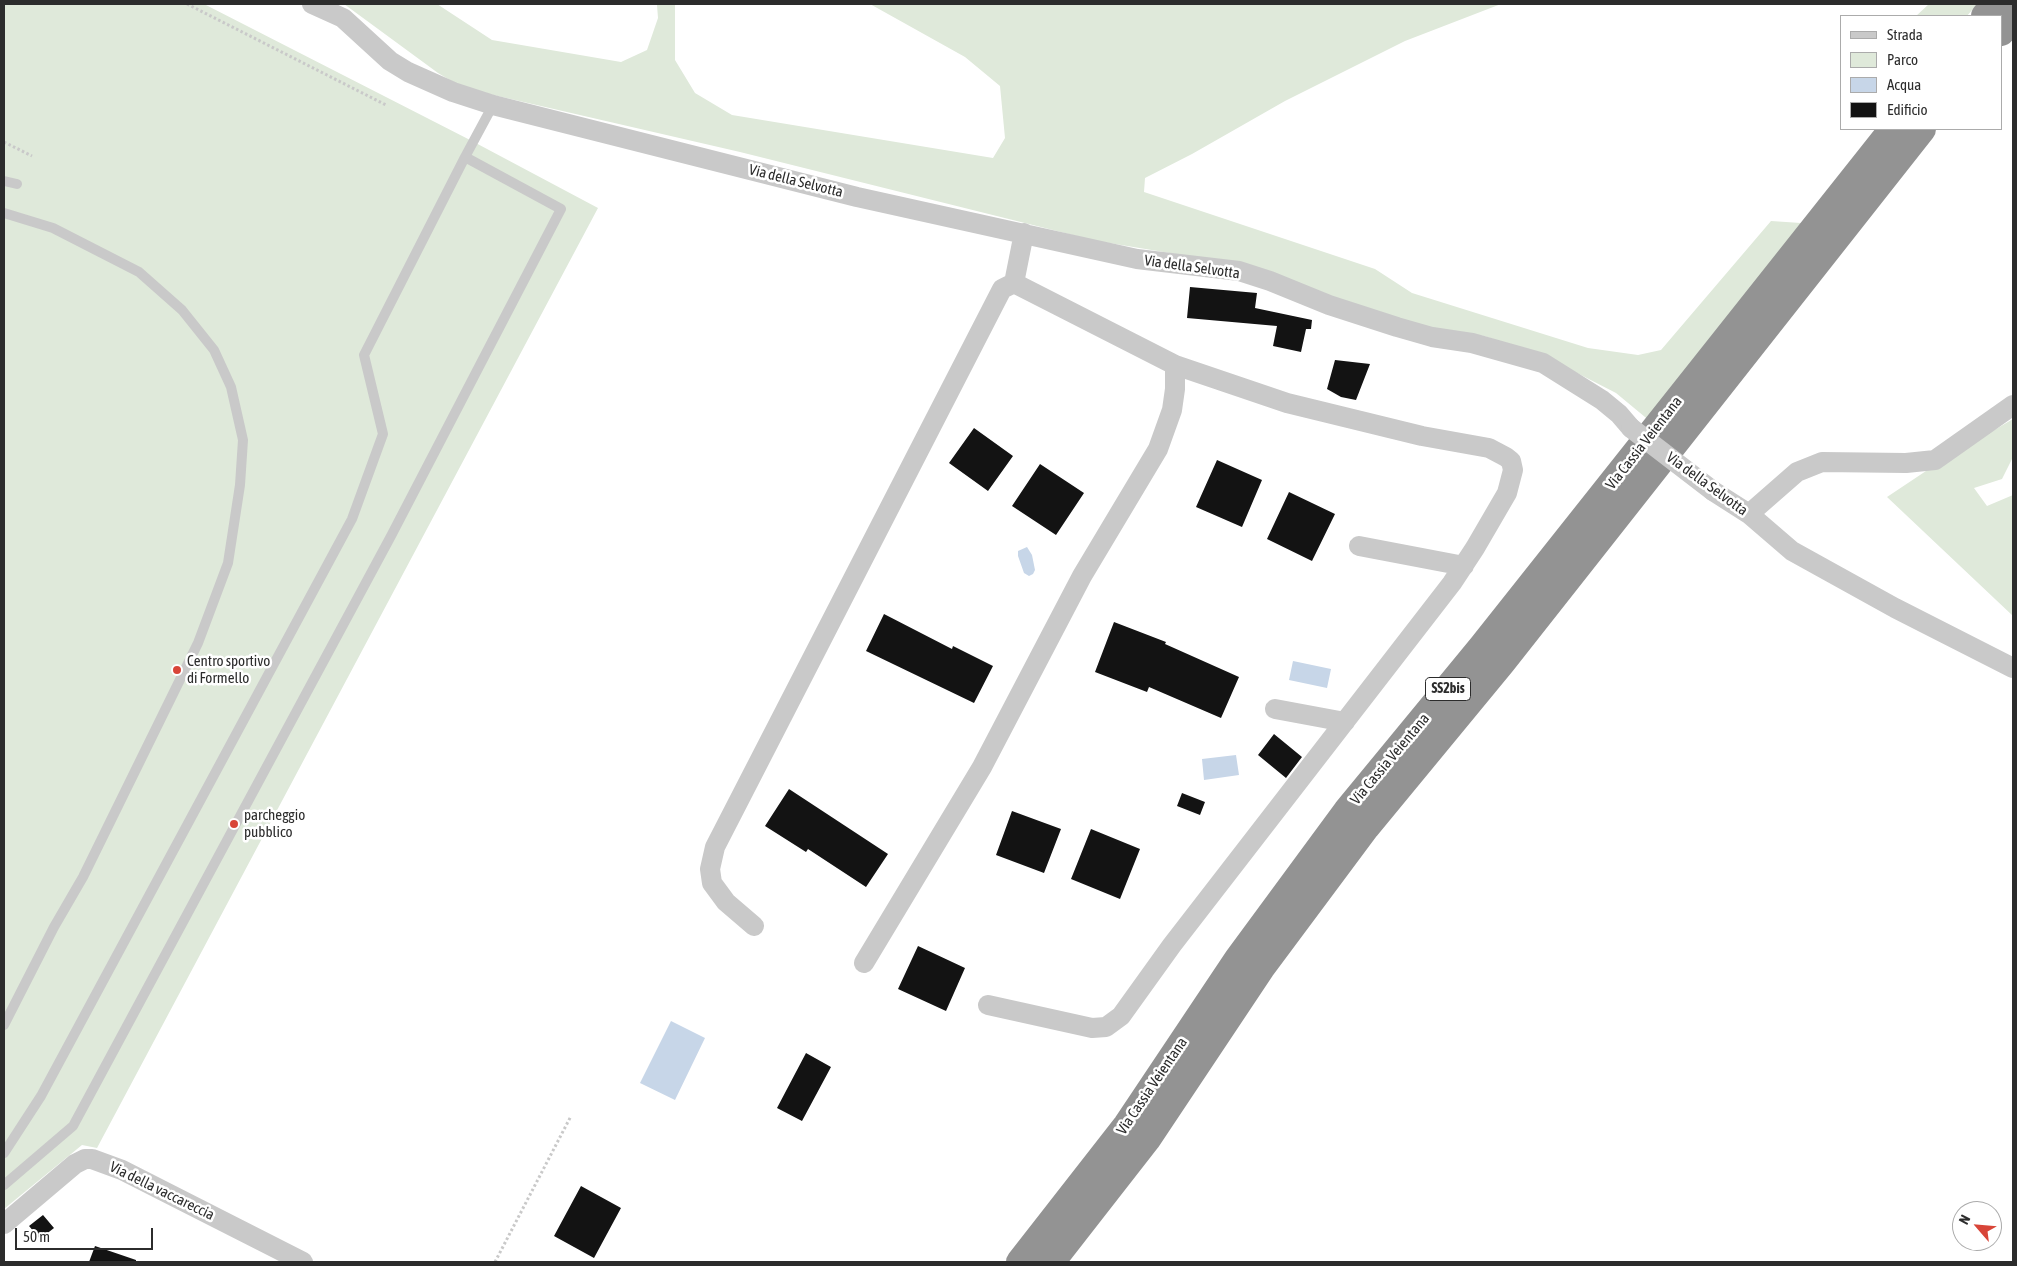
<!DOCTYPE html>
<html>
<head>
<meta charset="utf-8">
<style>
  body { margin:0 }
  #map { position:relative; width:2017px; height:1266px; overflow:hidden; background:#fff; font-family:"Asap Condensed",sans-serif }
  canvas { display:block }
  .frame { position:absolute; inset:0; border:5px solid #2c2c2c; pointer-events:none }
  .legend { position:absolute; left:1840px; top:15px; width:162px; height:115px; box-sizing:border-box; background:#fff; border:1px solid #ababab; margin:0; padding:6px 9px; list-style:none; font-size:15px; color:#2c2c2c }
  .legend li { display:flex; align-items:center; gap:10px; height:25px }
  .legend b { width:25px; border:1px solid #ababab }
  .north { position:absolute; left:1952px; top:1201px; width:50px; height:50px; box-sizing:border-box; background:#fff; border:1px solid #ababab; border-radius:50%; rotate:297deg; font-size:14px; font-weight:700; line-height:20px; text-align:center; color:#2c2c2c }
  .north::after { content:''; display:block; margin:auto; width:18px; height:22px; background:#d84538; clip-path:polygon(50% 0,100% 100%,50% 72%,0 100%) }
  .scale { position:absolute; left:15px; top:1228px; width:138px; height:22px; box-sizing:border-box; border:2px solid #2c2c2c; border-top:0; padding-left:6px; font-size:15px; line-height:18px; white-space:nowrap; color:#2c2c2c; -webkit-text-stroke:4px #fff; paint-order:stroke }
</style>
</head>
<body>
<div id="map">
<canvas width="2017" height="1266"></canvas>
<div class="frame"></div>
<ul class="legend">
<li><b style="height:6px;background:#c9c9c9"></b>Strada</li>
<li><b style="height:14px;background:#dfe9da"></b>Parco</li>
<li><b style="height:14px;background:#c7d6e8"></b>Acqua</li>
<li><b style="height:14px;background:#131313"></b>Edificio</li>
</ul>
<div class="north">N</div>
<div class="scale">50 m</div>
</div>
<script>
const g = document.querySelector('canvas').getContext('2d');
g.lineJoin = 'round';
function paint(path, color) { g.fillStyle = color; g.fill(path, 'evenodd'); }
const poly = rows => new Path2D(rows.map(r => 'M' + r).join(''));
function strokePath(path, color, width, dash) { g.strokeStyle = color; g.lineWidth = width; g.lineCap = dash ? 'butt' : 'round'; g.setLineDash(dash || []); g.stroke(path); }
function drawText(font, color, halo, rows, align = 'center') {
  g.font = font + ' "Asap Condensed",sans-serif'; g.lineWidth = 5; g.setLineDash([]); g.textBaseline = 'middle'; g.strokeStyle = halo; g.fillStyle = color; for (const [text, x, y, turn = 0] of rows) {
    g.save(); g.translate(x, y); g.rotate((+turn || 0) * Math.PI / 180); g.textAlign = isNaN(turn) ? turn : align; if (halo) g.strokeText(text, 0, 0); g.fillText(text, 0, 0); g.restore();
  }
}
const green = poly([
  [4,4,204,4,472,141,598,208,97,1148,82,1145,4,1209],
  [344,4,437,4,492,40,621,62,647,50,658,18,657,5,675,5,675,60,695,93,732,115,993,158,1005,138,1000,86,965,57,870,4,1501,4,1405,41,1285,101,1192,154,1145,178,1144,192,1375,269,1412,293,1588,348,1638,355,1661,350,1771,221,1801,223,1788,246,1651,422,1616,393,1542,355,1484,336,1406,325,1188,256,1097,241,740,152,463,88,438,73],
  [1929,4,1977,4,1967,16,1916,16],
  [2013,419,2013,457,2002,479,1974,488,1987,506,2013,495,2013,616,1887,497,1935,465]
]);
const water = poly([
  [1027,547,1032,555,1035,570,1033,574,1029,576,1024,573,1018,556,1018,551],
  [1293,661,1331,669,1327,688,1289,680],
  [1236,755,1239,775,1204,780,1202,759],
  [671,1021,705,1038,675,1100,640,1083]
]);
const building = poly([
  [1190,287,1257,293,1255,308,1312,320,1311,329,1306,329,1301,352,1273,346,1277,326,1187,318],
  [1335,360,1370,364,1356,400,1341,397,1327,389],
  [974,428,1013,456,988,491,949,463],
  [1217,460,1262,480,1242,527,1196,507],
  [1040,464,1084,493,1056,535,1012,506],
  [1289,492,1335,514,1312,561,1267,539],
  [884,614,952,649,953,646,993,666,974,703,866,651],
  [1114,622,1166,642,1165,644,1239,677,1221,718,1149,687,1147,692,1095,672],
  [1274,734,1302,757,1286,778,1258,755],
  [789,789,888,854,866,887,808,849,806,852,765,826],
  [1182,793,1205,802,1200,815,1177,806],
  [1012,811,1061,829,1044,873,996,855],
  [1091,829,1140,849,1120,899,1071,879],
  [918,946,965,968,946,1011,898,989],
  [806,1053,831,1067,802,1121,777,1108],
  [581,1186,621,1208,594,1258,554,1236],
  [43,1215,54,1228,40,1239,29,1226],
  [95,1246,136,1260,136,1262,89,1262]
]);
const path = poly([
  [187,4,386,105],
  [4,142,32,156],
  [495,1262,571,1116]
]);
const lane = poly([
  [4,181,17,184],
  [4,213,53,228,139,272,182,310,214,350,231,387,243,440,240,485,228,563,198,643,83,877,54,927,4,1025],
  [4,1153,41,1096,352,519,383,434,364,355,465,157],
  [4,1185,73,1126,391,536,561,209,465,157,493,105]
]);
const street = poly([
  [312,4,343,18,390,61,408,72,453,92,493,105,857,197,1137,259,1239,271,1270,281,1329,305,1397,327,1432,337,1472,343,1543,363,1602,400,1619,414,1631,428],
  [1713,491,1749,514,1792,551,1895,608,2013,668],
  [1749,514,1797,472,1822,462,1906,463,1935,460,2013,405],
  [1359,546,1464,566],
  [1275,709,1345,722],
  [754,926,726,902,712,883,710,869,715,847,1002,289,1014,283,1024,233],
  [864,963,982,767,1082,576,1158,449,1172,410,1175,389,1175,365],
  [988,1005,1092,1028,1106,1027,1121,1016,1172,945,1452,583,1475,548,1507,493,1513,470,1511,461,1506,457,1489,448,1422,436,1287,403,1175,365,1014,283],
  [4,1224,75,1164,85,1159,92,1159,122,1170,303,1262]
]);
const highway = poly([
  [1985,16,1995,4],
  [2001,32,2013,17],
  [1020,1262,1127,1125,1238,959,1347,811,1482,647,1893,129],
  [1051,1262,1147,1139,1261,968,1366,827,1502,662,1922,129]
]);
const streetBridge = poly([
  [1631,428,1713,491]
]);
const markers = [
  [177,670,5,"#d84538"],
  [234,824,5,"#d84538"]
];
const shields = [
  [1448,689,45]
];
const shieldNames = [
  ["SS2bis",1448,689]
];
const streetNames = [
  ["Via della Selvotta",796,181,14],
  ["Via della Selvotta",1192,267,8],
  ["Via Cassia Veientana",1644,443,-52],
  ["Via della Selvotta",1707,484,36],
  ["Via Cassia Veientana",1390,759,-50],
  ["Via Cassia Veientana",1152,1086,-56],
  ["Via della vaccareccia",162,1191,26]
];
const poiNames = [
  ["Centro sportivo",187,661],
  ["di Formello",187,678],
  ["parcheggio",244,815],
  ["pubblico",244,832]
];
paint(green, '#dfe9da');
paint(water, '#c7d6e8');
paint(building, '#131313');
strokePath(path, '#c9c9c9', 3, [2.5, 2.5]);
strokePath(lane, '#c9c9c9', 10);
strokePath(street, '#c9c9c9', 20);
strokePath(highway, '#939393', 28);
strokePath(streetBridge, '#c9c9c9', 20);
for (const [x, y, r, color] of markers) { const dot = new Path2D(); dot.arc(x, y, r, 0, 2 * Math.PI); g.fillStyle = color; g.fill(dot); strokePath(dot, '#fff', 2); }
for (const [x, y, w] of shields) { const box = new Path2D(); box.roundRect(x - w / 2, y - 11.5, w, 23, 4); g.fillStyle = '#fff'; g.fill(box); strokePath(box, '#2c2c2c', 1); }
drawText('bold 14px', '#2c2c2c', null, shieldNames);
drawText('15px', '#2c2c2c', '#fff', streetNames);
drawText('15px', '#2c2c2c', '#fff', poiNames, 'left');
</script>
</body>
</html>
